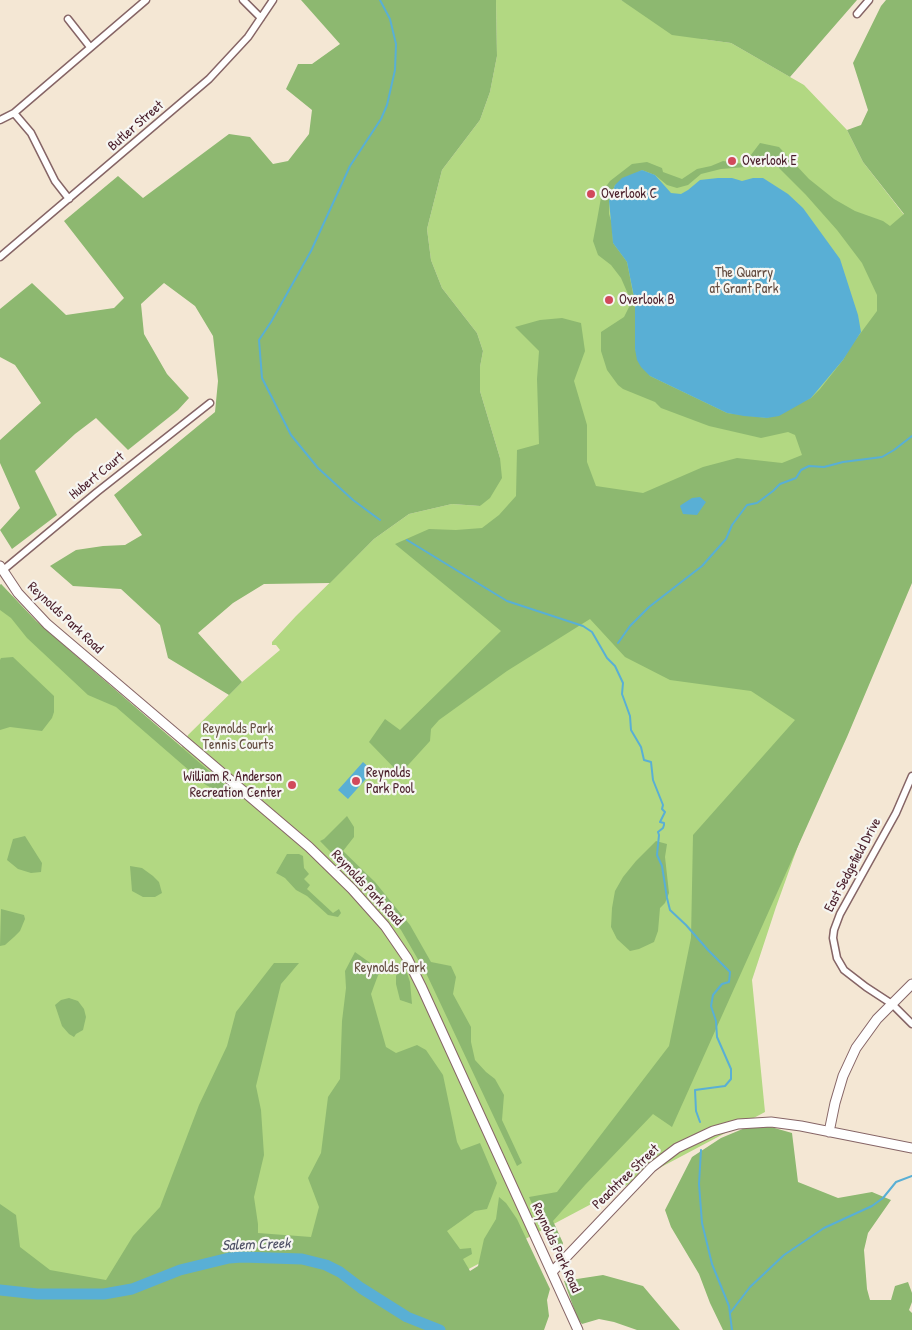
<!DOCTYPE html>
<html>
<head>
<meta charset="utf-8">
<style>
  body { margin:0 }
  canvas { display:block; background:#f4e7d4 }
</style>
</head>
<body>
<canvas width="912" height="1330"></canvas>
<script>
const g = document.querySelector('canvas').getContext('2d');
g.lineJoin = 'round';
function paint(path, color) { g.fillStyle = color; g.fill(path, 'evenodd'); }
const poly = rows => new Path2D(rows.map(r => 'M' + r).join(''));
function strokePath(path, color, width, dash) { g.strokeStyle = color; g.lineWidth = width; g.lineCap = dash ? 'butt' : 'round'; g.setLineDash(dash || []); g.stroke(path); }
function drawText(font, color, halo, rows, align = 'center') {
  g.font = font + ' "Patrick Hand",sans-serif'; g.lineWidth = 4.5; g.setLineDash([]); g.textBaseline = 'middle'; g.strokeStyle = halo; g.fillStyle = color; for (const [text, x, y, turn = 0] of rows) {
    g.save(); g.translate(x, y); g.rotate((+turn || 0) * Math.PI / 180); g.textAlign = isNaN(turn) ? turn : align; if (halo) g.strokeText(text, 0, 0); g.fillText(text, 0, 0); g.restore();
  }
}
const green = poly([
  [496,0,621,0,702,39,731,43,804,85,847,130,863,162,912,225,912,396,812,807,776,907,752,980,765,1112,397,1307,0,1300,0,586,1,584,36,621,89,668,182,747,188,735,242,682,280,650,276,645,272,645,272,642,296,616,374,539,409,514,452,504,480,506,500,458,480,391,480,367,483,351,477,333,442,288,431,260,427,229,442,170,480,120,490,92,497,56]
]);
const forest = poly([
  [301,0,496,0,497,56,490,92,480,120,442,170,427,229,431,260,442,288,477,333,483,351,480,367,480,391,500,458,502,478,490,498,480,506,452,504,409,514,374,539,330,583,264,584,233,603,198,633,242,682,229,695,168,658,160,625,121,589,73,586,50,566,76,550,103,546,125,545,142,535,114,495,215,412,218,381,213,336,195,306,164,283,141,304,144,334,167,374,189,398,178,410,128,450,96,418,75,434,35,471,57,515,12,549,0,530,20,508,0,463,0,440,41,403,15,365,0,357,0,309,32,283,66,315,114,308,124,298,64,221,118,176,143,198,229,134,250,137,273,164,288,161,309,134,312,110,286,89,298,64,312,64,340,44],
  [621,0,857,0,790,77,731,43,672,35],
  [886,0,912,0,912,583,847,737,672,1127,653,1114,585,1185,553,1221,563,1243,562,1247,552,1249,529,1197,557,1192,669,1046,691,938,693,835,795,720,751,691,670,680,625,657,590,619,507,671,439,720,431,729,430,741,400,774,369,742,385,719,400,730,501,631,395,544,429,529,456,530,482,528,499,515,516,496,517,450,539,444,537,379,539,351,515,327,540,320,562,318,581,323,585,351,574,381,587,425,587,462,596,486,643,493,703,467,737,458,782,463,802,455,795,435,788,432,761,438,709,426,661,408,655,402,623,389,618,385,607,370,601,351,601,332,624,317,629,307,628,294,621,278,611,265,598,255,593,241,597,220,602,192,610,181,632,164,647,162,662,168,663,172,682,179,697,169,711,166,723,161,744,164,760,143,779,147,809,179,834,199,855,211,883,221,890,226,904,214,863,162,847,130,861,125,868,110,853,63,881,6],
  [761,156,775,164,806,195,837,230,862,263,877,295,877,311,851,346,843,360,820,389,811,398,767,418,727,413,650,376,635,349,635,304,627,262,613,243,612,224,609,214,609,201,615,185,642,170,655,175,667,185,677,188,688,185,701,174,721,169,746,167],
  [1,584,36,621,231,790,225,795,206,785,116,707,88,695,27,638,11,618,0,610,0,585],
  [13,657,54,696,54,712,52,718,42,731,10,727,0,730,0,660,1,658],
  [347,816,354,827,354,837,343,851,375,882,410,925,431,962,451,966,456,977,453,994,471,1027,471,1042,475,1060,486,1072,495,1079,504,1095,502,1120,522,1163,517,1166,427,975,401,930,362,884,320,841,324,839],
  [25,836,42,863,41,872,31,873,18,869,7,860,13,839],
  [656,841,667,844,665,857,669,893,665,903,660,908,658,931,654,942,639,949,630,951,617,939,611,927,612,908,615,891,623,877,636,861],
  [287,854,299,854,303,856,304,868,309,874,304,879,310,885,307,889,333,913,339,909,341,913,338,917,328,915,307,896,296,890,285,878,276,873],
  [130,866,142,868,153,876,159,882,162,893,155,897,143,897,132,891],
  [1,909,24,915,25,919,20,931,14,937,5,945,0,946],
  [355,952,380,970,371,994,386,1047,396,1053,417,1045,426,1050,443,1075,457,1142,461,1150,480,1143,497,1183,487,1209,475,1211,447,1231,460,1249,471,1248,472,1254,463,1259,470,1271,478,1266,484,1239,496,1219,499,1197,506,1203,517,1219,550,1289,547,1300,549,1316,544,1330,0,1330,0,1204,16,1215,20,1247,50,1270,106,1280,133,1236,160,1207,199,1105,227,1046,236,1012,274,963,299,963,281,984,256,1086,261,1110,264,1155,254,1197,258,1224,258,1233,311,1237,319,1207,308,1178,321,1153,328,1097,340,1079,342,1021,346,988,345,971],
  [400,964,407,973,410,982,412,1004,400,1000,396,984,396,976],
  [69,998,78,1001,84,1009,86,1017,83,1030,76,1034,74,1037,69,1034,62,1026,55,1005,61,1000],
  [757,1123,792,1133,798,1182,838,1198,872,1192,891,1200,868,1233,864,1250,867,1289,870,1300,891,1300,895,1286,908,1282,912,1293,912,1302,909,1310,912,1313,912,1330,723,1330,710,1303,699,1274,671,1227,665,1210,692,1157,721,1138],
  [603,1275,643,1286,680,1330,637,1330,614,1322,599,1319,582,1324,578,1320,564,1281]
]);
const water = poly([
  [642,170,655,175,671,193,681,194,688,190,700,180,718,178,732,178,742,181,753,178,763,178,788,194,803,208,840,259,858,315,861,332,843,360,811,398,779,416,767,418,744,416,727,413,650,376,641,367,637,360,635,349,635,302,627,262,613,243,609,201,615,185,622,178],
  [700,497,706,502,697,515,683,514,680,506,681,505,692,498],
  [363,762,373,771,348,799,338,790]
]);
const stream = poly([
  [380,0,390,19,396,44,395,70,387,105,381,119,350,166,311,251,271,322,259,340,262,378,291,435,318,468,353,500,380,520],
  [407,540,507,601,583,626,592,632,607,658,615,666,623,683,622,694,630,716,631,730,641,747,644,760,651,762,653,780,663,805,662,809,665,812,660,822,664,823,664,825,663,828,658,832,659,835,657,855,662,866,667,898,670,910,686,925,708,950,730,972,729,982,722,984,713,995,711,1006,716,1021,717,1037,731,1069,731,1079,725,1086,695,1090,696,1111,700,1122],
  [618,643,630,626,649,607,702,566,726,539,732,525,747,505,757,503,773,491,780,484,796,478,801,470,809,466,824,467,843,462,882,457,894,450,912,436],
  [701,1150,699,1184,702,1223,712,1264,729,1306,732,1330],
  [730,1313,750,1287,784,1255,824,1228,872,1206,883,1198,896,1182,912,1176]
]);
const river = poly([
  [0,1290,37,1294,104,1294,132,1289,180,1270,229,1258,242,1257,302,1259,326,1265,340,1272,361,1288,407,1317,440,1330]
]);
const street = poly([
  [243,0,261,18],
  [857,14,869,0],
  [68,19,90,47],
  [14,113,31,133,55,181,69,199],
  [0,120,14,113,146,0],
  [0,257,209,79,248,37,273,0],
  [2,571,97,492,210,403],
  [912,776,896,813,840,914,834,930,833,938,837,958,844,970,866,987,892,1004,912,1024]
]);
const secondary = poly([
  [0,566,18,593,47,624,309,847,352,889,385,926,407,958,422,988,578,1330],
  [829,1132,835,1103,843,1076,856,1048,877,1019,912,984],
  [552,1272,652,1167,677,1148,713,1131,738,1124,771,1122,801,1126,912,1148]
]);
const markers = [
  [732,161,5,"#d1495b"],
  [591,194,5,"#d1495b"],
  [609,300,5,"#d1495b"],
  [356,781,5,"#d1495b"],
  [292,785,5,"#d1495b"]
];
const streetNames = [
  ["Butler Street",136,126,-41],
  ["Hubert Court",97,476,-39],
  ["Reynolds Park Road",65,618,43],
  ["East Sedgefield Drive",853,865,-62],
  ["Reynolds Park Road",367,888,47],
  ["Peachtree Street",626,1177,-44],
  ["Reynolds Park Road",556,1248,65]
];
const poiNames = [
  ["Overlook E",742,161],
  ["Overlook C",601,194],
  ["Overlook B",619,300],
  ["Reynolds",366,773],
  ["Park Pool",366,789],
  ["William R. Anderson",282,777,"right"],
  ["Recreation Center",282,793,"right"]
];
const parkNames = [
  ["The Quarry",744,273],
  ["at Grant Park",744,289],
  ["Reynolds Park",238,729],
  ["Tennis Courts",238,745],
  ["Reynolds Park",390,968]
];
const waterNames = [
  ["Salem Creek",256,1245,-2]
];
paint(green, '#b2d882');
paint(forest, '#8db870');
paint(water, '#59afd5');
strokePath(stream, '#59afd5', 2);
strokePath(river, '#59afd5', 11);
strokePath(street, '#866566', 9);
strokePath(secondary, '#866566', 11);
strokePath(street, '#fff', 6);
strokePath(secondary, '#fff', 9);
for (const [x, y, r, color] of markers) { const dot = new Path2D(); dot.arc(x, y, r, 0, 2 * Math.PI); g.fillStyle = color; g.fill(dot); strokePath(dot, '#f6f6f2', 2); }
drawText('14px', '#4a1f2b', '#f6f6f2', streetNames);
drawText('14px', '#4a1f2b', '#f6f6f2', poiNames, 'left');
drawText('14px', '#644d41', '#f6f6f2', parkNames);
drawText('italic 15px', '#4f5166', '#f6f6f2', waterNames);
</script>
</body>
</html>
